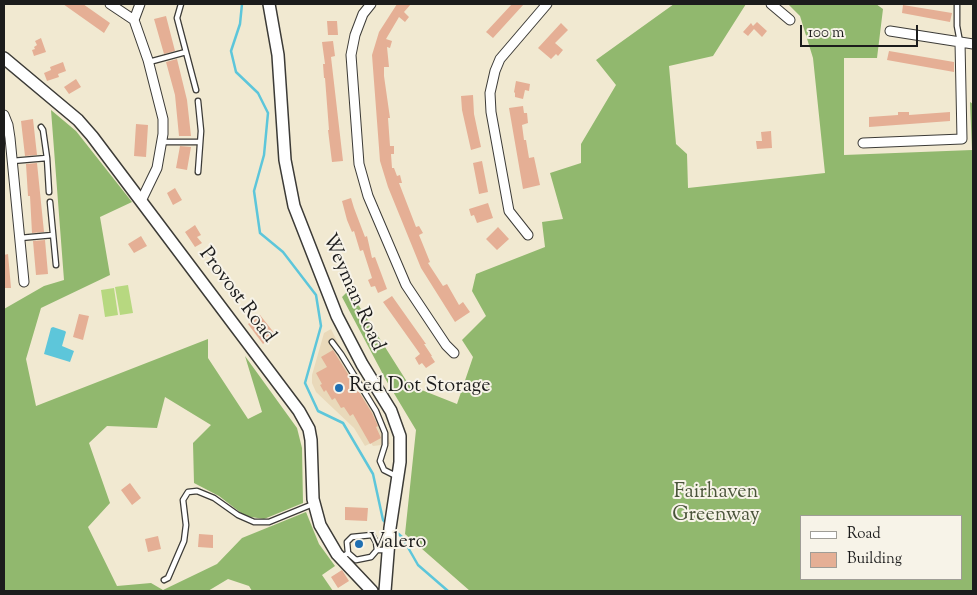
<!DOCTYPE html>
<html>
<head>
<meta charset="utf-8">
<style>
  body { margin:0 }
  #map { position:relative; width:977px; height:595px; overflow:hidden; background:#f1e9d1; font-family:"Sorts Mill Goudy",serif }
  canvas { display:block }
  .frame { position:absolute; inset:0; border:5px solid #1c1c1c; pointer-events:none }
  .legend { position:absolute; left:800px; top:515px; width:162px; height:65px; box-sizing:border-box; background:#f7f3e8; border:1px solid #9f9d96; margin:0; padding:6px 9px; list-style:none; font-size:15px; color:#1c1c1c }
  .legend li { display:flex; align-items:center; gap:10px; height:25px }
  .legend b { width:25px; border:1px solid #9f9d96 }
  .scale { position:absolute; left:800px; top:25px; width:118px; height:22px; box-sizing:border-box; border:2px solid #1c1c1c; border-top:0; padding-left:6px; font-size:15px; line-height:18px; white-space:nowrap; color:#1c1c1c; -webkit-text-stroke:4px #f7f3e8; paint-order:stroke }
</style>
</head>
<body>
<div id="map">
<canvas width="977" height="595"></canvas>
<div class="frame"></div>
<ul class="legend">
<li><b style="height:6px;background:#fff"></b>Road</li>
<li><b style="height:14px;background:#e5af95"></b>Building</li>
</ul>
<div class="scale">100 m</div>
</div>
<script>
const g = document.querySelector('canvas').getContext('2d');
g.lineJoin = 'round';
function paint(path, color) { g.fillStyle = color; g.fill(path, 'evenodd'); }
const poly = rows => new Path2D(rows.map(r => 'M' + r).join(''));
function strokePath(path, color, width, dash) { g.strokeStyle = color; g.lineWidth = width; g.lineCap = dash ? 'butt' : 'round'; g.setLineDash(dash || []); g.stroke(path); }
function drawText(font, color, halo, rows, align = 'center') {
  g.font = font + ' "Sorts Mill Goudy",serif'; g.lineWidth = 4; g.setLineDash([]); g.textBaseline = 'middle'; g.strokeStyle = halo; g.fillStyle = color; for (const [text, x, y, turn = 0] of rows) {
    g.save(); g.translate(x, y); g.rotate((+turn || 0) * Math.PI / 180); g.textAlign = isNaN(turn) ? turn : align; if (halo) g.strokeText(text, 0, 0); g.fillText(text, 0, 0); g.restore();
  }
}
const built = poly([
  [331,329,342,351,377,405,388,431,390,444,373,446,371,443,365,446,354,428,316,392,312,383,312,375,324,333]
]);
const green = poly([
  [128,285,133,313,120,315,115,287],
  [114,288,118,315,105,317,101,290]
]);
const forest = poly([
  [674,4,746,4,713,56,669,66,676,144,687,154,688,188,825,173,813,58,800,16,788,4,876,4,883,9,877,58,844,58,844,155,972,150,970,102,973,104,973,591,470,591,405,534,416,430,386,380,342,297,349,290,409,385,457,404,473,357,462,340,486,316,472,291,476,274,545,247,542,222,563,219,550,173,581,163,581,144,616,85,596,60],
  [801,516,961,516,961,579,801,579],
  [51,110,76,131,132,202,100,217,110,275,41,308,26,359,36,406,208,339,208,358,248,419,262,412,245,356,297,428,302,448,303,503,264,519,245,516,219,496,194,483,193,443,211,425,165,397,157,428,107,426,89,443,110,503,88,527,117,586,151,583,163,590,217,564,242,538,306,512,319,544,335,566,322,575,333,591,252,591,249,586,228,579,208,591,4,591,4,309,44,286,64,280]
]);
const water = poly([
  [53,327,65,331,66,332,62,346,74,351,70,362,44,354,51,328]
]);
const stream = poly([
  [242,4,240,24,231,51,236,72,258,93,268,113,264,155,254,191,260,233,283,252,316,295,321,326,305,383,318,411,343,423,373,474,383,520,386,523],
  [394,530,402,537,418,565,448,591]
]);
const building = poly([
  [63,4,83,4,110,23,104,33],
  [397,4,411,4,404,12,409,17,405,22,399,17,386,39,392,41,390,48,387,47,389,67,384,67,384,76,390,118,388,118,390,146,394,146,394,154,391,154,392,168,394,168,397,176,400,175,402,183,399,183,416,227,419,226,423,233,419,235,430,262,428,263,443,286,447,284,459,305,463,302,470,312,455,322,421,268,388,187,380,161,372,55,379,32],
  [512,4,524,4,493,38,486,32],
  [903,5,952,13,950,22,902,13],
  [166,16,175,51,164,54,154,19],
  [327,21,337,21,338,35,328,35],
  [757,22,767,31,762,37,754,29,748,36,743,32,751,23,753,26],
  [561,23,568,30,555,43,563,50,558,56,556,54,551,59,538,48],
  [41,38,46,52,34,56,32,50,35,49,34,47,37,45,35,41],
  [333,41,335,56,331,57,343,161,332,162,328,130,329,130,325,78,324,78,323,64,325,64,322,42],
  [889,51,954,62,954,72,887,60],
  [177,59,187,100,191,136,179,136,175,95,166,62],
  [63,62,66,71,58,74,59,77,47,81,44,73,51,70,50,67],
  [76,79,81,87,69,94,64,87],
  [516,81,530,84,529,91,525,90,523,99,515,97,515,93,514,92],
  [473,95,474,114,481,147,471,150,462,110,461,96],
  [523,106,524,113,527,113,528,123,522,125,524,140,526,140,529,158,534,157,540,185,523,189,509,108],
  [898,112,909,112,909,115,950,112,950,121,869,127,869,117,898,115],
  [33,119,37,155,25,156,21,121],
  [136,124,148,125,146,157,134,156],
  [771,131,772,148,757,149,756,141,762,141,761,132],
  [180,146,191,147,187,170,176,168],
  [482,161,488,192,479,194,473,163],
  [37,163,44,232,32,233,30,196,28,196,26,164],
  [175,188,182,200,173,205,167,193],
  [351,198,354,208,365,237,367,236,372,258,375,257,387,289,378,293,375,286,371,287,368,280,372,278,363,250,360,251,354,231,352,232,347,220,342,201],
  [488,203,493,218,477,223,474,215,471,216,469,209],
  [195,225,201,235,197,237,202,243,195,247,185,232],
  [498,227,509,239,497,250,486,239],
  [141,236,147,246,134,253,128,244],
  [45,240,48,274,36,275,33,241],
  [8,254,11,288,4,288,4,255],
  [392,296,426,344,424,344,432,356,431,356,435,362,426,368,422,363,419,365,415,358,420,354,383,302],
  [79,314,89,316,83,340,73,337],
  [260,315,275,334,263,344,248,324],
  [333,350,372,413,378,426,376,427,381,438,370,444,353,414,350,416,344,407,341,408,335,398,332,400,326,390,324,392,320,385,322,384,316,373,327,367,321,357],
  [130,483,141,498,132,505,121,490],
  [345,507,368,508,367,521,345,520],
  [199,534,213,535,213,548,198,547],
  [158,536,161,549,148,552,145,539],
  [342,570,349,581,338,588,331,577]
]);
const service = poly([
  [181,4,177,18,196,90],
  [957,4,957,26,960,42],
  [149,62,186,52],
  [198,101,201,131,198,172],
  [41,127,43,130,47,158],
  [162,142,200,142],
  [12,161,47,158,49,192],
  [50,202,56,265],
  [20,238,53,235],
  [332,342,341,354,376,411,385,433,385,445,380,461,384,470,396,476],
  [348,553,356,560,371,557,377,550],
  [341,558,348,553,347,542,352,537,372,535,376,542,377,550,387,550],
  [164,580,168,578,184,541,186,525,183,500,188,492,197,491,214,498,238,515,254,522,269,522,313,504]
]);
const minor = poly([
  [110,4,134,20],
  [140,4,134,20,148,60,163,119,163,134,157,168,141,201],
  [371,4,363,14,355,35,351,55,359,164,368,196,406,285,446,345,454,353],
  [771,4,790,20],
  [890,31,973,44],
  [4,115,8,125,10,138,24,282],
  [863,143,962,139,960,42],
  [528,235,509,211,491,112,490,93,495,71,500,59,547,4]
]);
const tertiary = poly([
  [269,4,278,55,285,160,294,206,337,316,362,364,391,411,400,436,400,462,390,528,385,591],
  [4,58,78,120,92,136,299,411,309,429,311,440,313,499,320,525,337,554,372,591]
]);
const markers = [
  [339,388,5,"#1f6fb2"],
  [359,544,5,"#1f6fb2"]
];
const streetNames = [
  ["Weyman Road",352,293,66],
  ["Provost Road",236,296,53]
];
const poiNames = [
  ["Red Dot Storage",349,388],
  ["Valero",369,544]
];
const parkNames = [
  ["Fairhaven",716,494],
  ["Greenway",716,517]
];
paint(built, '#e9d9ba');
paint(green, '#b7d880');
paint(forest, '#91b86e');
paint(water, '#5dc6da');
strokePath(stream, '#5dc6da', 2.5);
paint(building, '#e5af95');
strokePath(service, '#3c3b37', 7);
strokePath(minor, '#3c3b37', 11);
strokePath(tertiary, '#3c3b37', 14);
strokePath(service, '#fff', 4.5);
strokePath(minor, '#fff', 9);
strokePath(tertiary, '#fff', 11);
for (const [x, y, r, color] of markers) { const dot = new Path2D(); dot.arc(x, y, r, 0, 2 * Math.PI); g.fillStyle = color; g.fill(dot); strokePath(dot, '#f7f3e8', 2); }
drawText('20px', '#1c1c1c', '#f7f3e8', streetNames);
drawText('20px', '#1c1c1c', '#f7f3e8', poiNames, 'left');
drawText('20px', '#4a543a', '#f7f3e8', parkNames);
</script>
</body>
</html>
